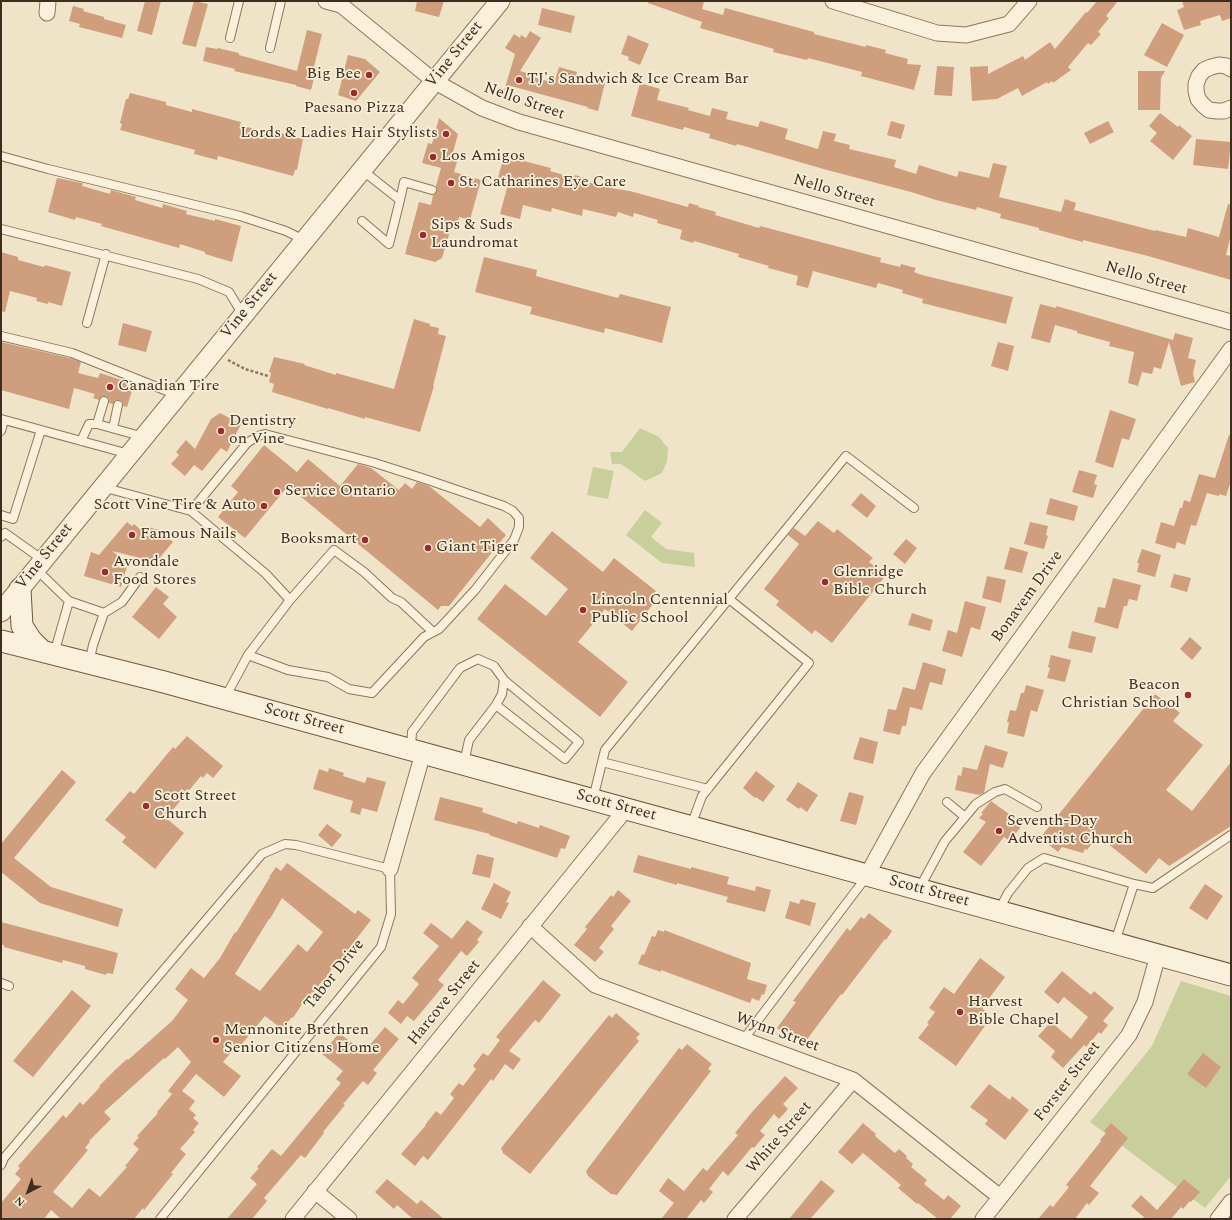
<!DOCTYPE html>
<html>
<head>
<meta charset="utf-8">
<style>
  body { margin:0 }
  #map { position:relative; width:1232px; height:1220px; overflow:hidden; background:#f0e4c8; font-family:Spectral,serif }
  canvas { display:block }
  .frame { position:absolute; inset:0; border:2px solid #3d2e20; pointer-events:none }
  .north { position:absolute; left:8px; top:1172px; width:40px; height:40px; -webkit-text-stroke:3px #f7eed8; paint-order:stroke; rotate:221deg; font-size:11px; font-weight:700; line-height:16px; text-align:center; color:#3d2e20 }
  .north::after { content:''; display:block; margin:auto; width:14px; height:18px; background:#3d2e20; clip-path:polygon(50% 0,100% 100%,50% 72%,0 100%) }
</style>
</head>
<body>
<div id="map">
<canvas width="1232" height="1220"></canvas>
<div class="frame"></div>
<div class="north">N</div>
</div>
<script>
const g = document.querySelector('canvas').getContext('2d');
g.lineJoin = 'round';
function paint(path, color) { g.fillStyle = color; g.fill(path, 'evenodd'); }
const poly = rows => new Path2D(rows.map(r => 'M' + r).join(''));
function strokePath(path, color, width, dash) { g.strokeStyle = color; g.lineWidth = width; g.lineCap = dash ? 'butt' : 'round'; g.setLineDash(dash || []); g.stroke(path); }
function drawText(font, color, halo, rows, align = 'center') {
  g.font = font + ' Spectral,serif'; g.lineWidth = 3.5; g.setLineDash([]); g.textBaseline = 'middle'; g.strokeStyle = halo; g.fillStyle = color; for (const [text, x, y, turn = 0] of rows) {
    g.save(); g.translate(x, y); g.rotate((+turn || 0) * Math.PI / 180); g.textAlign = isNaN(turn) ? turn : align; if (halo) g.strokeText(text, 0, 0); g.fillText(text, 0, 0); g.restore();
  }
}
const green = poly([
  [640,428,659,437,668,448,667,461,662,473,645,481,621,464,612,464,610,452,622,452],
  [593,467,614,471,608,499,587,495],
  [645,510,662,523,651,537,666,549,694,553,695,567,662,563,626,535],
  [1181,981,1231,996,1231,1176,1205,1208,1090,1122,1152,1046]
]);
const building = poly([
  [145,1,161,1,152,35,137,31],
  [194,1,208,4,196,47,182,44],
  [417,1,444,1,439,17,415,11],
  [648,1,704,1,702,9,723,15,725,8,814,32,814,34,866,47,866,45,886,50,885,53,908,59,907,64,921,65,914,90,861,76,862,72,808,58,807,60,773,52,774,49,700,28,702,22,648,3],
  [1097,1,1118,1,1106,16,1109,18,1098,32,1101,34,1091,45,1088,43,1068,67,1071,70,1053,83,1052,81,1048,84,1047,82,1022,96,1018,88,997,99,972,101,970,67,988,66,988,74,1023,56,1025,60,1050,42,1055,49,1086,12,1087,13],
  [1182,1,1231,1,1231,18,1222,21,1220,15,1200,21,1201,25,1184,30,1177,10,1184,7],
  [73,6,84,9,83,11,104,17,104,19,126,25,122,38,79,27,80,24,69,21],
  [542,8,575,16,571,33,538,25],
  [1162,23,1184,35,1167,67,1144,55],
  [307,30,322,34,314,67,317,67,311,90,296,86,296,85,234,71,235,69,203,61,206,47,217,49,218,48,239,53,239,55,297,71],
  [530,31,541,38,520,71,533,75,533,77,554,83,559,67,577,72,576,76,605,83,598,111,587,108,588,107,511,86,507,92,504,91,515,54,505,48,514,34,520,38,521,35,526,38],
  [628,35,649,44,640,65,628,60,629,57,621,54],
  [348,55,365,59,380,72,356,101,338,95],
  [937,66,954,67,952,96,934,95],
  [1138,71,1165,71,1161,78,1160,110,1138,110],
  [640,83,660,89,657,100,689,108,688,110,710,116,712,108,728,112,726,119,758,127,760,121,788,129,785,139,818,149,823,131,836,134,834,141,850,145,849,149,896,160,894,167,916,174,919,165,957,177,959,171,989,178,993,163,1007,166,999,197,1061,212,1065,199,1076,203,1074,210,1155,231,1155,230,1186,237,1188,228,1219,237,1228,204,1231,205,1231,235,1226,255,1231,256,1231,280,1148,256,1083,240,1083,242,1039,230,1039,228,1000,218,1001,214,977,207,976,210,936,200,911,192,827,170,737,144,736,146,723,142,709,138,710,134,684,127,683,130,631,116],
  [130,93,166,102,166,105,192,112,192,109,241,122,240,125,265,132,266,129,303,139,297,170,295,170,293,176,218,156,217,160,194,154,195,150,120,130,122,124,120,123,126,99,128,99],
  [1160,113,1178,127,1179,125,1192,136,1173,160,1150,141,1157,133,1149,126],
  [439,118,458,134,452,156,458,158,454,172,481,180,470,220,459,217,456,229,451,228,442,258,435,262,405,254,419,202,431,205,433,195,437,191,436,186,441,168,422,163,428,143,432,144],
  [891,121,905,125,901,139,887,135],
  [1108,121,1114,132,1090,144,1084,133],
  [1196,139,1231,142,1228,169,1193,165],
  [504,156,551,168,550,171,574,178,575,175,588,179,587,182,611,188,630,191,688,207,689,203,699,206,698,207,716,212,715,215,759,228,760,226,881,258,880,262,900,267,901,264,916,268,914,272,922,275,1013,297,1006,324,922,303,923,299,902,293,903,290,878,283,876,288,813,271,808,288,796,285,798,276,768,268,769,266,738,257,739,254,694,241,693,243,680,239,682,230,657,223,658,220,634,213,633,217,618,212,616,217,583,209,582,216,552,208,551,212,523,205,520,219,500,214,507,188,496,185],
  [57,178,83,183,82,186,110,194,111,190,136,197,135,200,162,208,163,204,187,211,186,214,215,221,215,219,241,226,232,262,205,254,205,252,180,244,179,248,101,226,102,224,76,217,75,220,48,212],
  [1,252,18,257,18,260,44,267,45,265,71,272,62,306,48,302,48,304,36,301,37,298,10,291,5,312,1,311],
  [484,257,537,270,536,276,618,298,620,294,671,307,662,343,605,328,604,333,530,314,532,307,475,292],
  [1040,304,1056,308,1056,306,1074,311,1173,340,1175,333,1193,338,1188,358,1196,360,1193,373,1195,382,1181,386,1169,342,1161,369,1154,367,1152,374,1142,372,1138,386,1128,383,1134,352,1109,346,1110,342,1077,333,1077,331,1055,325,1050,343,1031,338],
  [414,319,430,324,430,326,439,328,438,334,446,336,433,386,434,386,420,432,365,417,365,419,328,408,328,409,272,392,274,384,269,382,271,373,269,372,274,357,305,364,304,365,336,375,336,373,394,389],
  [123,323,152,331,146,352,118,345],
  [1,342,70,358,81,362,78,373,98,378,100,373,134,384,127,407,123,406,123,403,120,400,116,400,113,404,109,403,109,399,106,396,102,396,99,400,93,398,95,394,74,388,69,409,1,390],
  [998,342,1014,346,1008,371,991,366],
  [1110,410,1136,419,1129,440,1122,438,1113,468,1095,462],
  [220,413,241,424,227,452,221,448,202,471,194,465,185,476,171,464,179,455,176,452,186,440,195,449,211,419],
  [1229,435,1231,436,1231,481,1226,496,1219,494,1219,496,1207,493,1196,526,1191,525,1185,545,1177,542,1175,549,1155,543,1161,522,1174,526,1180,508,1182,508,1184,500,1190,502,1199,474,1215,478],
  [264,445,297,472,308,459,340,486,358,464,371,468,399,490,405,483,412,489,417,482,429,486,480,527,488,518,506,535,449,606,441,606,438,610,288,486,245,538,218,517,238,492,231,486],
  [1079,470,1097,475,1094,484,1097,485,1093,498,1072,492],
  [861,493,876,506,867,518,851,505],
  [1050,498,1078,506,1074,521,1046,514],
  [818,521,834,533,837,529,873,558,869,562,886,575,832,643,815,630,812,634,776,605,779,601,764,589,799,544,788,535,794,528,805,536],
  [127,522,132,526,134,524,144,532,148,527,159,530,173,542,156,562,112,551,128,563,121,587,84,576,91,552,99,555],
  [1030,522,1048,526,1046,535,1048,536,1044,549,1024,544],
  [552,531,603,572,614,558,656,591,649,600,653,604,632,631,605,609,578,642,628,682,600,717,477,619,505,584,546,616,568,589,530,558],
  [906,539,917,548,905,564,893,554],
  [1010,547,1028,552,1022,573,1004,569],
  [1142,549,1161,555,1155,577,1137,572,1139,563,1137,563],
  [1174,574,1191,578,1187,592,1170,587],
  [987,576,1006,580,1001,603,982,598],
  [1113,578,1141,585,1137,601,1129,599,1127,606,1124,606,1118,629,1094,622,1098,607,1105,608],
  [156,587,169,597,163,604,177,617,159,639,132,617],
  [965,601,986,607,980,630,971,627,962,657,942,651,948,630,957,633],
  [912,613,933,620,930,631,908,625],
  [1072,631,1096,637,1092,653,1068,648],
  [1190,637,1202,648,1192,660,1180,649],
  [1051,655,1071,660,1065,682,1047,678,1050,668,1048,667],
  [923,662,946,669,942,685,930,682,922,710,910,707,906,726,902,726,900,735,883,731,888,709,896,710,903,687,915,690],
  [1026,685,1044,690,1037,712,1031,710,1024,737,1007,733,1009,722,1007,722,1010,710,1016,711,1021,693,1024,693],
  [1155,694,1180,713,1173,721,1203,745,1166,790,1192,811,1231,762,1231,826,1169,866,1159,858,1146,874,1098,836,1087,850,1085,849,1083,853,1062,847,1058,852,1040,838],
  [187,736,223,766,213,778,207,773,203,778,201,776,166,818,184,833,155,869,122,842,126,837,105,820,130,791,134,794,173,747,175,749],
  [860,737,878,742,873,764,853,759],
  [985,745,1008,752,1003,768,990,764,984,793,979,795,955,790,958,775,961,776,963,767,977,770],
  [329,768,344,773,343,776,365,783,367,777,386,782,377,812,362,808,360,815,350,812,353,801,313,789,319,769,328,772],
  [62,770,76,782,14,858,51,887,123,909,118,927,40,903,1,872,1,844],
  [756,771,775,786,763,802,756,797,755,798,743,788],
  [798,782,818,795,807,812,800,807,799,809,786,800],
  [849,792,864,796,856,825,840,821],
  [440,797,483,808,482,812,517,824,518,821,539,828,540,825,570,836,565,849,561,848,557,858,489,835,490,834,434,820],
  [991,801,1023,824,1010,841,1004,837,981,866,963,852,986,822,979,818,983,814,981,813],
  [327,824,342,835,332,847,318,835],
  [477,854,494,858,490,878,472,874],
  [638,855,691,869,691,867,729,877,727,884,755,891,756,886,771,890,765,912,726,902,728,897,677,883,677,885,633,872],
  [287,863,355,914,358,910,371,920,333,969,332,968,323,982,322,981,313,993,312,992,303,1005,302,1004,293,1018,292,1017,282,1029,265,1016,241,1045,239,1043,223,1062,241,1076,224,1097,196,1074,182,1091,195,1101,189,1109,196,1115,193,1118,199,1123,193,1130,195,1132,180,1149,186,1154,171,1173,173,1174,144,1210,143,1208,134,1219,61,1219,51,1210,44,1219,1,1219,1,1203,21,1179,15,1174,20,1168,18,1166,63,1115,66,1118,80,1102,83,1105,100,1087,99,1086,114,1071,127,1059,128,1060,172,1021,188,1000,175,989,191,968,204,978,220,958,235,932,236,933,270,877,269,877,276,867,281,871],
  [282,898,323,932,307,952,298,944,260,991,235,974,269,919,270,919],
  [178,1047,191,1062,168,1091,172,1094,157,1112,158,1113,137,1136,139,1137,133,1144,139,1149,125,1166,127,1167,100,1197,89,1188,72,1208,53,1192,88,1150,85,1148,90,1142,89,1141,111,1119,104,1112,164,1058,165,1059],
  [494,883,511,892,506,902,509,903,501,919,481,909],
  [1205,884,1223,896,1207,920,1189,908],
  [618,890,631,901,611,926,614,929,599,948,604,952,595,962,574,945,587,929,585,927,611,895,613,897],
  [801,899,816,903,810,926,785,918,790,901,799,904],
  [869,913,892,931,886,940,885,939,842,995,841,994,805,1042,789,1030,786,1034,777,1028,796,1002,793,1001,847,928,850,931,861,917,864,919],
  [467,920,483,932,477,940,479,942,467,956,461,951,438,980,444,985,414,1021,407,1016,401,1024,388,1013,398,1000,403,1004,419,984,412,978,439,946,423,933,431,923,452,939],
  [1,922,118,953,113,974,107,973,106,975,85,969,85,966,63,960,62,963,4,947,4,945,1,944],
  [658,930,664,932,664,930,751,963,747,979,767,985,764,995,762,994,759,1001,752,998,750,1003,661,970,661,972,638,964,642,954,644,955,652,936,655,937],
  [980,958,1005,977,982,1008,985,1011,983,1014,990,1019,956,1066,918,1038,929,1024,927,1023,935,1012,929,1008,944,987,954,994],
  [1062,971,1091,995,1094,991,1114,1008,1103,1021,1108,1025,1101,1034,1099,1032,1086,1047,1084,1045,1063,1068,1051,1057,1055,1051,1038,1036,1051,1022,1071,1039,1088,1017,1064,997,1058,1004,1044,992],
  [543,980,561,995,539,1023,535,1020,509,1051,521,1059,513,1070,505,1064,493,1081,491,1079,428,1160,423,1156,415,1166,401,1154,426,1125,425,1125,436,1111,441,1115,454,1098,450,1094,459,1083,463,1086,476,1069,473,1066,483,1053,488,1056,500,1040,496,1037],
  [72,990,91,1006,33,1077,13,1061],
  [616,1013,640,1034,636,1038,639,1041,530,1174,503,1153,501,1148,609,1015,612,1018],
  [385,1027,399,1039,373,1070,377,1073,368,1085,363,1081,343,1104,345,1105,323,1132,324,1133,305,1158,301,1155,264,1198,267,1201,252,1219,227,1219,257,1184,250,1178,259,1168,257,1167,272,1149,281,1156,341,1083,336,1079,343,1071,322,1054,339,1033,364,1052],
  [687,1044,712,1064,708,1069,711,1071,617,1195,611,1194,588,1176,586,1171,679,1048,682,1050],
  [1203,1053,1221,1067,1206,1088,1187,1074],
  [785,1076,798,1088,783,1104,788,1109,779,1119,774,1114,760,1131,765,1135,754,1148,752,1147,728,1176,723,1171,709,1189,713,1192,704,1203,701,1200,686,1219,661,1219,674,1203,659,1191,668,1178,684,1191,703,1168,707,1171,738,1135,735,1133,752,1112],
  [989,1084,1010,1100,1012,1096,1029,1110,1005,1140,985,1124,988,1120,970,1107],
  [863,1123,876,1134,875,1136,895,1153,899,1149,907,1156,906,1158,913,1164,911,1167,927,1180,924,1184,944,1200,948,1195,961,1206,950,1219,938,1219,918,1203,917,1204,898,1188,901,1185,863,1153,852,1164,838,1152],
  [1111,1123,1128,1138,1090,1186,1099,1193,1089,1205,1087,1203,1075,1219,1038,1219,1050,1205,1053,1207,1069,1187,1066,1185,1101,1141,1100,1140,1106,1133,1104,1131],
  [387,1179,417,1204,421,1200,444,1219,413,1219,397,1205,394,1209,375,1192],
  [1184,1179,1200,1192,1191,1202,1190,1201,1183,1209,1181,1207,1171,1219,1146,1219,1131,1206,1141,1195,1157,1210],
  [821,1180,835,1191,810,1219,789,1219]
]);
const path = poly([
  [228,360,245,369,268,376]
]);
const service = poly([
  [230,38,239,1],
  [270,48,281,1],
  [1,156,48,169,240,216,286,231,304,240],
  [400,200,404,182,432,190],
  [362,221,389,244,400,200,362,170],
  [1,229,198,279,229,292,243,315],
  [87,323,106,254],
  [1,336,72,353,177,395],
  [1,419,129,454],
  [97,424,104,401],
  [113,428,118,405],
  [1,431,4,420],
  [81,441,89,424,97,424,144,437],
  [102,487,191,511,266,574,290,600],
  [191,511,247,443,258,436,265,434,375,463,428,480,504,506,513,511,519,518,519,527,514,540,475,590,439,629,424,637,372,693,349,689,328,677,288,670,248,655],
  [1,515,13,519,41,430],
  [1,537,5,533,43,560],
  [36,569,69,601],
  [104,613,122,602,140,577],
  [54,654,69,601,104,613,93,645,89,663],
  [225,698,248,655,290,600,334,550,364,572,392,598,401,602,433,632],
  [496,705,565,759,579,742,504,680],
  [411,748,412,732,460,668,478,659,494,666,504,680,502,694,496,705,469,740,464,763],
  [602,762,708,789],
  [593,799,605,750,846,456,914,508],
  [947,802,965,817],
  [691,826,702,796,809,663,729,599],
  [919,889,945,841,976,804,995,792,1005,789,1037,807],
  [999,910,1008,893,1028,868,1044,858,1134,884],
  [1115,942,1134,884,1153,888,1231,835],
  [1,983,9,986],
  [743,1040,867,876],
  [1,1165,4,1158,262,854,285,844,296,845,390,869,391,914,381,947,160,1219]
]);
const minor = poly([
  [326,1,341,5,434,81,482,108,519,122,1231,322],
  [833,1,937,33,966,35,1009,24,1029,1],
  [47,13,48,1],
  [1231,69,1226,66,1219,65,1211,67,1204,70,1199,76,1196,84,1196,91,1198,99,1203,105,1209,110,1217,111,1224,111,1231,108],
  [390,869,423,753],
  [867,875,923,773,1231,349],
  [530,926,595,985,853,1080,1000,1197],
  [315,1191,349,1219],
  [293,1219,626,809],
  [735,1219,853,1080],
  [983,1219,1129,1035,1145,1002,1158,955],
  [1218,1219,1231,1202]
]);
const tertiary = poly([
  [1,612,500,1]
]);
const secondary = poly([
  [20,589,22,626,31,640,42,651],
  [1,641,164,682,1231,975]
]);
const markers = [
  [369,75,4,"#9e2a2b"],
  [519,80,4,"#9e2a2b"],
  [354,93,4,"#9e2a2b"],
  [446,134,4,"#9e2a2b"],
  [433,157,4,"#9e2a2b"],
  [451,183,4,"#9e2a2b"],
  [423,235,4,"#9e2a2b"],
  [110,387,4,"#9e2a2b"],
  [221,431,4,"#9e2a2b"],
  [277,492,4,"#9e2a2b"],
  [264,506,4,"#9e2a2b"],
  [132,535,4,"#9e2a2b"],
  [365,540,4,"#9e2a2b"],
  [428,548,4,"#9e2a2b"],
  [105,572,4,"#9e2a2b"],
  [825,582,4,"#9e2a2b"],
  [583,610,4,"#9e2a2b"],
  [1188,695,4,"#9e2a2b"],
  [146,806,4,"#9e2a2b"],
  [999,831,4,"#9e2a2b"],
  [960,1012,4,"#9e2a2b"],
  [216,1040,4,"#9e2a2b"]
];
const streetNames = [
  ["Vine Street",455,55,-51],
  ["Nello Street",524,102,19],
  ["Nello Street",834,192,16],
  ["Nello Street",1146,279,16],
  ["Vine Street",250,306,-51],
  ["Vine Street",45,557,-51],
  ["Bonavem Drive",1028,597,-54],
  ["Scott Street",304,720,15],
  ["Scott Street",616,806,15],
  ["Scott Street",929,892,15],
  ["Tabor Drive",335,975,-51],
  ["Harcove Street",445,1003,-51],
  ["Wynn Street",777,1033,20],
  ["Forster Street",1068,1082,-52],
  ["White Street",780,1138,-49]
];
const poiNames = [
  ["Big Bee",361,75,"right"],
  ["TJ's Sandwich & Ice Cream Bar",527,80],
  ["Paesano Pizza",354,109,"center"],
  ["Lords & Ladies Hair Stylists",438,134,"right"],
  ["Los Amigos",441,157],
  ["St. Catharines Eye Care",459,183],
  ["Sips & Suds",431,226],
  ["Laundromat",431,244],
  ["Canadian Tire",118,387],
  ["Dentistry",229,422],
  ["on Vine",229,440],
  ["Service Ontario",285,492],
  ["Scott Vine Tire & Auto",256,506,"right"],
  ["Famous Nails",140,535],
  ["Booksmart",357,540,"right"],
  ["Giant Tiger",436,548],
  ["Avondale",113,563],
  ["Food Stores",113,581],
  ["Glenridge",833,573],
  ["Bible Church",833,591],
  ["Lincoln Centennial",591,601],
  ["Public School",591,619],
  ["Beacon",1180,686,"right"],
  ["Christian School",1180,704,"right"],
  ["Scott Street",154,797],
  ["Church",154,815],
  ["Seventh-Day",1007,822],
  ["Adventist Church",1007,840],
  ["Harvest",968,1003],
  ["Bible Chapel",968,1021],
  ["Mennonite Brethren",224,1031],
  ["Senior Citizens Home",224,1049]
];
paint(green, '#c9cf9b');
paint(building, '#cf9f7d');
strokePath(service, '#8d765c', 10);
strokePath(minor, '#8d765c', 17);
strokePath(tertiary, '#8d765c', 21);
strokePath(secondary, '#6f573f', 23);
strokePath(path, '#8d765c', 2.5, [3, 2]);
strokePath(service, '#faf1dc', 8);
strokePath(minor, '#faf1dc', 15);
strokePath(tertiary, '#faf1dc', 19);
strokePath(secondary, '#faf1dc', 21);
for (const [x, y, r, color] of markers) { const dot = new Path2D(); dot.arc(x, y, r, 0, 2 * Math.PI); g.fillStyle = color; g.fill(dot); strokePath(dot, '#f7eed8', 1.5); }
drawText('16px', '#3d2e20', '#f7eed8', streetNames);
drawText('16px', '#3d2e20', '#f7eed8', poiNames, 'left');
</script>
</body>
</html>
